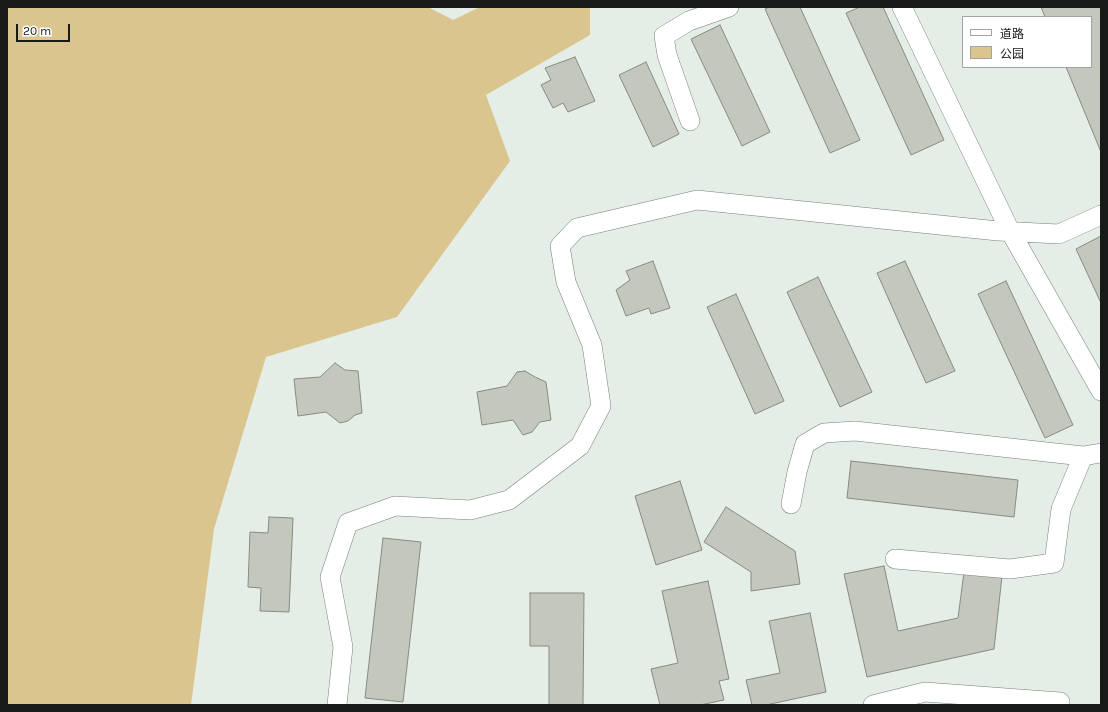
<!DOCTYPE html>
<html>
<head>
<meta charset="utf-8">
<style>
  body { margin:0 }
  #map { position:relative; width:1108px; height:712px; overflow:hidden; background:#e4eee6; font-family:Karla,"Noto Sans SC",sans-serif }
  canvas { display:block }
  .frame { position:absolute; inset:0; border:8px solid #171a18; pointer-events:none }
  .legend { position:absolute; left:962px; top:16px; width:130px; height:52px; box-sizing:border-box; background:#fff; border:1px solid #a2a3a3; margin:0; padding:5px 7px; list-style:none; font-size:12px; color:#171a18 }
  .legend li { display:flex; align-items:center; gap:8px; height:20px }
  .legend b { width:20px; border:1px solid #a2a3a3 }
  .scale { position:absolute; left:16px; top:24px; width:54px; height:18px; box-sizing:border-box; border:2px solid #171a18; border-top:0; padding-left:5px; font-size:12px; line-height:14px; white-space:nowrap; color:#171a18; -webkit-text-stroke:3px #fff; paint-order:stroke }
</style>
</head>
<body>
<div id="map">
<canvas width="1108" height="712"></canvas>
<div class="frame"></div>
<ul class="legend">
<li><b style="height:5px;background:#fff"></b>道路</li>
<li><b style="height:11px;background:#d9c58d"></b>公园</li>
</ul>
<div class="scale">20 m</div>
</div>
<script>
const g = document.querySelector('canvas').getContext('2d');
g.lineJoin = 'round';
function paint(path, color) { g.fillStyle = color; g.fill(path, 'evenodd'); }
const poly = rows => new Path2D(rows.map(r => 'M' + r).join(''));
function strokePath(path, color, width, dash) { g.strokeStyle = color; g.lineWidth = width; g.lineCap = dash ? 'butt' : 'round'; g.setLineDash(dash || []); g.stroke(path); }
const green = poly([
  [7,7,428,7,453,20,480,7,590,7,590,35,486,95,510,161,397,317,266,357,214,529,191,705,7,705]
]);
const building = poly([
  [770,7,800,7,860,140,830,153,765,9,770,7],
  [860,7,883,7,944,140,911,155,846,13,860,7],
  [1041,7,1101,7,1101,152,1066,67,1091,67,1091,17,1045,17,1041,7],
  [720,25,770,132,742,146,691,39,720,25],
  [575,57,595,101,568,112,563,103,553,108,541,85,551,80,545,68,575,57],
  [646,62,679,134,653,147,619,75,646,62],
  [1101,236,1101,303,1076,249,1101,236],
  [653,261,670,308,651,314,649,308,626,316,616,290,630,280,626,271,653,261],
  [905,261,955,371,926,383,877,273,905,261],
  [818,277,872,392,840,407,787,292,818,277],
  [1006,281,1073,425,1045,438,978,294,1006,281],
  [736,294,784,401,755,414,707,307,736,294],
  [335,363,345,370,358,371,362,413,355,415,348,421,340,423,326,412,298,416,294,379,320,377,335,363],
  [525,371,535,377,546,382,551,420,540,422,532,432,523,435,513,420,482,425,477,392,507,386,517,372,525,371],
  [851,461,1018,480,1014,517,847,498,851,461],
  [680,481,702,550,656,565,635,496,680,481],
  [726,507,795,551,800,584,751,591,751,572,704,542,726,507],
  [269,517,293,518,289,612,260,611,261,588,248,587,250,532,268,533,269,517],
  [383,538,421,542,403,702,365,698,383,538],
  [884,566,898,631,958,618,964,572,1002,576,994,649,867,677,844,574,884,566],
  [708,581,729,679,719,681,724,700,700,705,660,705,651,669,678,663,662,591,708,581],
  [530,593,584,593,583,705,549,705,549,646,530,646,530,593],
  [810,613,826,692,766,705,752,705,746,680,780,673,769,621,810,613]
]);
const minor = poly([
  [902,7,1010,231,1101,391],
  [690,121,667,55,664,36,689,21,729,7],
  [791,504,797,472,805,444,824,433,855,431,1083,456,1101,453],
  [895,559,1010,569,1054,563,1061,509,1083,456],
  [337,705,343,647,330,577,348,523,395,506,470,510,509,500,580,446,601,406,592,345,566,282,560,246,577,228,697,200,998,231,1059,234,1101,215],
  [873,705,925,692,1060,702]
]);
paint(green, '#d9c58d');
paint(building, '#c4c7bd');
strokePath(building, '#878a81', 1);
strokePath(minor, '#767f78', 20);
strokePath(minor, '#fff', 19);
</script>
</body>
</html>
